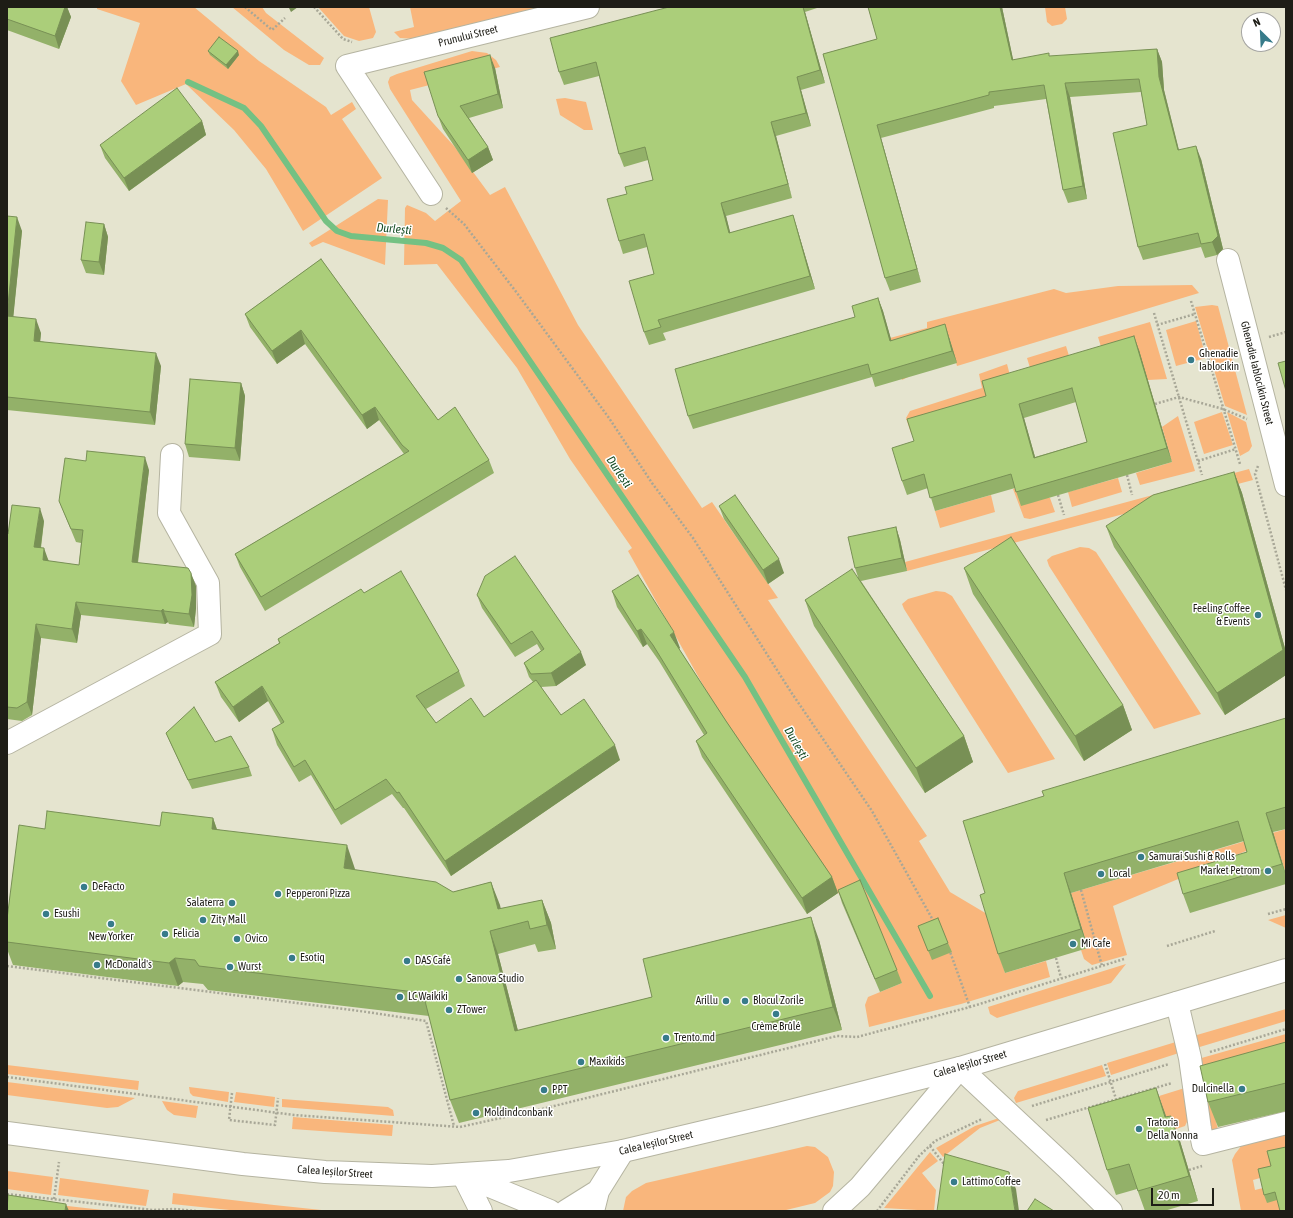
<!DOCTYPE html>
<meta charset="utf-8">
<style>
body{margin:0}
#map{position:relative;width:1293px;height:1218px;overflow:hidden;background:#e5e4cf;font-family:"Asap Condensed",sans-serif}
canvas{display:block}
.frame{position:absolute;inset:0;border:8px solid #1e1d16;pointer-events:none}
.north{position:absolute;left:1241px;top:12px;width:40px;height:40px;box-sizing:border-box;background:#fff;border:1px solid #a5a5a2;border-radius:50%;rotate:336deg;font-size:11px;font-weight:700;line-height:16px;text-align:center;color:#1e1d16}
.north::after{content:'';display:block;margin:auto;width:14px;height:18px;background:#377b8a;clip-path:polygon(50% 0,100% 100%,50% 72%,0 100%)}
.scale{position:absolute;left:1151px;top:1188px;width:63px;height:18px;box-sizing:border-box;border:2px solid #1e1d16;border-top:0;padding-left:5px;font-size:12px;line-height:14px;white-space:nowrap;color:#1e1d16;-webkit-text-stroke:3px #fff;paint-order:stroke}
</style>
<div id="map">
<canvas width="1293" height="1218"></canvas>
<div class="frame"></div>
<div class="north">N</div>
<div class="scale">20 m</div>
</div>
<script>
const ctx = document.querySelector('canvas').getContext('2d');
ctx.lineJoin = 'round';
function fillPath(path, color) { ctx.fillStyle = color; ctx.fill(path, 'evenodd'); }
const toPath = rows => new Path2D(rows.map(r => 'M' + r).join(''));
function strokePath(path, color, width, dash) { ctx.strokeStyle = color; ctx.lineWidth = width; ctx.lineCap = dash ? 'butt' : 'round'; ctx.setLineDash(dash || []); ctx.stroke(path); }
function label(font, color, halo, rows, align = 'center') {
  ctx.font = font + ' "Asap Condensed",sans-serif'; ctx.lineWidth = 3; ctx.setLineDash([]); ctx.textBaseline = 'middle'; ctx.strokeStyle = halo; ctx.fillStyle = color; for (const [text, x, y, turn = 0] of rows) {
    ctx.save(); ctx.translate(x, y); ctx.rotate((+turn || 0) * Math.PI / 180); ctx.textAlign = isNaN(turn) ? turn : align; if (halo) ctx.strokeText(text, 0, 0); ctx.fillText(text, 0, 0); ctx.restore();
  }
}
fillPath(toPath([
 [97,7,194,7,259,61,326,107,331,115,352,102,356,109,342,119,382,178,303,231,266,169,234,130,186,84,136,105,121,81,140,23,97,9],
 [232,7,262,7,266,13,324,58,320,65,309,65,284,50],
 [318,7,369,7,376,32,373,38,359,41,344,36],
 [410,7,546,7,416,39,400,38,394,32,414,27],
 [1045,7,1065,7,1067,19,1062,24,1052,26,1047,22],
 [472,51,487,53,496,60,500,67,410,90,412,100,454,146,490,195,505,187,578,325,702,508,712,502,778,598,768,600,927,836,919,841,950,892,987,914,1005,973,1046,961,1050,977,961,1004,869,1027,865,1005,868,997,902,983,848,901,838,893,732,737,628,551,632,548,570,459,517,368,437,264,404,265,405,208,407,205,426,213,435,221,461,201,390,89,388,82,390,77,397,74],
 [565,98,586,102,593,130,584,130,560,115,556,99],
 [378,199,388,200,385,265,323,242,312,247,309,243],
 [1192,285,1199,293,957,366,949,337,908,377,902,380,890,338,927,328,927,322,1054,289,1066,293,1118,286],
 [1212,305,1218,306,1247,415,1225,406,1195,307],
 [1196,321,1206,358,1176,366,1166,330],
 [1150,322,1167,379,1148,380,1105,360,1098,337],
 [1066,346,1073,369,1034,381,1027,358],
 [1007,364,1013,387,991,409,911,433,906,418,910,411,982,388,979,374],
 [1222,412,1233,445,1204,454,1194,422],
 [1227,412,1246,422,1252,446,1249,451,1240,456],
 [1178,416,1195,471,1140,485,1136,473,1172,462,1162,427],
 [1249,469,1253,480,907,571,905,562],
 [1118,478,1122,492,1072,507,1068,492],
 [1016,488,1050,498,1055,512,1030,519,1024,518,1013,489],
 [991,495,995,512,940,528,935,511],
 [1080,547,1089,548,1096,552,1201,714,1154,729,1049,566,1047,560,1052,556],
 [936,591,945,592,952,596,1055,759,1008,773,904,609,902,604,908,599],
 [1286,829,1286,874,1275,839,1113,906,1127,955,1092,965,1084,959,1081,950,1088,948,1071,893],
 [1286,915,1286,928,1268,920],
 [1126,964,1111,983,997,1018,990,1014,988,1007],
 [1286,1009,1286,1021,1193,1049,1190,1037],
 [1286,1034,1286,1045,1201,1070,1198,1059],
 [1179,1041,1182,1052,1111,1075,1107,1063],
 [7,1065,139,1081,138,1090,7,1074],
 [1102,1065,1106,1076,1016,1103,1014,1098,1018,1091],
 [7,1082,135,1098,118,1107,107,1108,7,1095],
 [189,1087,229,1092,228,1102,193,1096,190,1093],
 [1188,1087,1192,1111,1185,1126,1170,1131,1159,1096],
 [1209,1091,1218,1130,1213,1131,1206,1127,1198,1093],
 [236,1092,275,1097,274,1107,234,1102],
 [282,1099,388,1107,393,1110,394,1116,282,1107],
 [162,1101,198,1106,196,1118,174,1115,167,1110],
 [293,1117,393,1125,392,1136,292,1129],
 [999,1118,1000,1120,980,1128,943,1157,936,1148,975,1126],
 [1286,1133,1286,1156,1274,1174,1253,1180,1255,1190,1263,1188,1278,1200,1281,1211,1241,1211,1232,1160,1235,1154,1242,1145],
 [807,1146,815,1147,828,1157,834,1172,833,1186,830,1192,815,1203,782,1211,623,1211,626,1197,632,1191,646,1183],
 [930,1152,938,1161,922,1173,936,1190,934,1211,884,1208],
 [7,1171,53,1177,51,1195,7,1189],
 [60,1178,149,1190,146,1206,58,1195],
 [173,1193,274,1205,331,1211,239,1211,172,1204],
 [14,1200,112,1211,31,1211]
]), '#f9b67c');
strokePath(toPath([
 [188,82,244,108,261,126,326,221,337,231,351,236,426,243,443,248,461,260,745,677,930,996]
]), '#74c183', 6);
const minor = toPath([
 [431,194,347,66,588,7],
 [1228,260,1286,485],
 [7,743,210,634,208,583,169,513,172,455],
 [1177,1003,1190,1058,1200,1129,1203,1144,1286,1123],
 [463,1175,550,1211],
 [463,1175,481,1211],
 [566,1211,598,1191],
 [593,1211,598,1191,623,1151],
 [834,1211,860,1187,960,1068,1066,1167,1111,1211]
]);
const major = toPath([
 [7,1133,243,1164,325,1172,432,1176,509,1171,623,1151,771,1116,960,1068,1286,970]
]);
strokePath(minor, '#b5b4a1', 24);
strokePath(major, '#b5b4a1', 24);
strokePath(toPath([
 [245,7,272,30,285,18],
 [314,7,343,39,352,42],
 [446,208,464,224,517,293,609,418,652,483,693,538,791,692,872,811,934,922],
 [1191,301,1240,464],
 [1154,313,1202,475],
 [1157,325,1195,314],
 [1269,337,1286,332],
 [1155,404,1179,397,1223,409,1247,419],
 [1198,461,1236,449],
 [1258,466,1255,474,1286,590],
 [1127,475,1132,495],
 [1058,495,1064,515],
 [1081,890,1102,966],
 [1268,914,1286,909],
 [1167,946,1215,931],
 [949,949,970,1007],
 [1056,958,1061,978],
 [7,966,367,1012,426,1021,454,1126],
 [1210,1052,1286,1029],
 [1105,1064,1116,1099],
 [7,1077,294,1115,460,1127,546,1108,837,1036,857,1037,970,1007,1124,959],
 [232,1093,229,1120,275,1125,278,1098],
 [1032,1106,1169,1064],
 [1046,1120,1172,1083],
 [930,1146,944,1164,944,1166],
 [1189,1170,1202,1166],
 [7,1194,153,1210,174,1209,197,1211],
 [54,1199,59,1162],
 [877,1211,919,1156,935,1141,982,1119]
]), '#a8a797', 2.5, [2, 2]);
strokePath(minor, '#fff', 22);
strokePath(major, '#fff', 22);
fillPath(toPath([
 [7,7,67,7,71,17,59,49,7,30],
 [669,7,820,7,805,12,825,83,801,90,811,126,776,136,792,198,726,216,730,233,793,215,797,228,815,289,663,333,666,340,649,345,644,332,654,274,647,247,623,254,619,241,627,194,653,180,648,160,624,167,619,154,599,76,564,85,559,72],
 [868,7,1002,7,1013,60,1157,49,1162,62,1164,90,1179,150,1201,159,1223,249,1217,255,1205,258,1201,247,1143,260,1138,247,1147,125,1141,92,1070,97,1087,199,1068,203,1063,190,1046,99,994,106,994,108,881,138,921,282,890,291,885,278,823,54,877,39],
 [208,51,239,55,228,69,210,55],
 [495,68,503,108,469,118,488,147,493,160,472,173,443,129,438,116],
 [202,121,206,135,129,191,105,158,100,145],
 [7,216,22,231,13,317,41,333,40,341,161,366,155,425,7,410],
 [104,224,108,237,104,275,86,273,81,260],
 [321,259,438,420,489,460,494,473,265,611,240,567,235,554,404,454,379,420,367,429,305,344,277,364,250,327,245,314],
 [878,298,883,311,891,340,949,337,957,363,875,387,872,377,693,429,688,416,855,317],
 [1139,350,1172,462,1021,506,1015,488,935,511,928,488,907,495,902,481,914,441,986,396],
 [1076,402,1087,442,1035,457,1024,418],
 [241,383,245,396,240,461,189,457,185,444],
 [149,470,138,563,196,586,196,608,194,627,169,624,168,622,165,624,81,615,77,643,41,638,32,715,22,721,7,719,7,534,44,521,41,548,49,561,79,565,81,543,76,542,59,501],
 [1234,472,1242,493,1286,652,1286,675,1225,715,1114,547,1106,526],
 [719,506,784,573,768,584,724,519],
 [896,527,900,540,907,571,861,581,964,736,973,762,925,793,814,626,805,600,858,577,855,568],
 [964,568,1123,705,1132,730,1084,761,973,594],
 [612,591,680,648,679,649,726,721,832,877,838,893,807,914,702,757,696,741,704,735,659,661,647,644,643,647,617,607],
 [364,593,459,671,465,686,426,709,436,723,484,717,533,682,529,677,524,663,541,651,537,644,515,657,482,608,477,595,586,665,556,686,541,687,561,715,620,760,451,876,404,808,403,808,392,794,341,825,311,775,299,782,277,745,272,729,281,724,268,701,239,722,221,697,215,682,279,643,278,639],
 [1286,718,1286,829,1273,832,1286,874,1286,884,1190,913,1183,894,1247,852,1244,841,1071,893,1088,948,1005,973,998,954,985,893,1044,796],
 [166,733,215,742,249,767,252,776,192,789,170,742],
 [213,818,217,829,355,869,355,870,453,892,491,882,500,909,542,900,551,923,556,949,538,952,535,944,498,954,518,1031,652,997,819,940,842,1030,459,1123,450,1100,429,1016,208,990,203,984,183,982,178,986,13,965,7,949,7,919,45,829,160,826],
 [838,890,897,970,902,983,880,992,842,903],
 [918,926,948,943,952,952,932,960],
 [1286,1042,1286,1111,1218,1127,1208,1102],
 [1156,1088,1166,1117,1180,1141,1198,1201,1164,1211,1145,1211,1137,1189,1116,1195,1107,1170],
 [1286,1147,1277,1200,1267,1203,1264,1195,1271,1166]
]), '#93b169');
fillPath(toPath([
 [65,7,67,7,71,17,59,49,55,36],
 [290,7,298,7,291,12,289,8],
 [803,7,805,12,825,83,820,70],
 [1000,7,1002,7,1016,73,1012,60],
 [1157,49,1162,62,1164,90,1182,163,1178,150,1159,77],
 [238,51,239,55,228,69,226,65],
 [490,55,495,68,503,108,498,94],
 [797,77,801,90,811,126,806,113],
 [1065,83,1070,97,1087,199,1083,186],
 [202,121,206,135,129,191,124,178],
 [771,122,776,136,792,198,788,184],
 [877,125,881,138,921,282,917,269],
 [1196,146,1201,159,1223,249,1217,255,1212,242],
 [488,147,493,160,472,173,468,160],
 [721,203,726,216,734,247,729,233],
 [793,215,797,228,815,289,810,276],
 [17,217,22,231,12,330,7,317,7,314],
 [104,224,108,237,104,275,99,262],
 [878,298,883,311,895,353,890,341],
 [36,319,41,333,39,354,34,341],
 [945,324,957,363,952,351],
 [301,330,305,344,277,364,272,351],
 [1134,336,1139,350,1172,462,1167,448],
 [156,353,161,366,155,425,150,412],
 [241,383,245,396,240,461,235,448],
 [1019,404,1024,418,1039,471,1034,458],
 [375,407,379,420,367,429,362,415],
 [145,457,149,470,136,575,132,562],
 [1234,472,1242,493,1286,652,1286,675,1225,715,1217,693],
 [40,508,44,521,39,560,34,547],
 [896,527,900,540,907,571,902,558],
 [44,548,49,562,43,560],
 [779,559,784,573,768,584,763,570],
 [191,573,196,586,196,608,194,627,189,614],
 [76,602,81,615,77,643,72,629],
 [163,609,168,622,165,624,161,611],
 [36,624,41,638,32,715,27,702],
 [641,629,647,644,643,647,637,631],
 [674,632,680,648,676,650,670,635],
 [581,652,586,665,556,686,551,673],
 [262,686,268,701,239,722,233,707],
 [1123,705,1132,730,1084,761,1075,736],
 [964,736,973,762,925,793,916,768],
 [615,745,620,760,451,876,445,861],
 [1266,813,1273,832,1286,876,1282,864],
 [213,818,221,842,212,829],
 [347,845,355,869,352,892,344,868],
 [1064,873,1071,893,1088,948,1081,929],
 [832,877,838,893,807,914,802,898],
 [491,882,500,905,505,927,498,909],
 [542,900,551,923,556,949,547,925],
 [811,917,819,940,842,1030,833,1007],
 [490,931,498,954,524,1054,515,1031],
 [175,958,183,982,178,986,169,963],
 [1156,1088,1165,1113,1174,1142,1165,1117],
 [1171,1116,1180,1141,1198,1201,1189,1176],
 [1009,1172,1016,1189,1019,1211,1015,1211],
 [66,1204,69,1211,65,1211]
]), '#789055');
const building = toPath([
 [7,7,65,7,55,36,7,19,7,7],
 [669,7,803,7,820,70,797,77,806,113,771,122,788,184,721,203,729,233,793,215,810,276,658,320,661,327,644,332,629,281,654,274,644,234,619,241,607,199,627,194,625,187,653,180,645,147,619,154,596,62,559,72,550,38,669,7],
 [868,7,1000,7,1012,60,1049,53,1049,56,1157,49,1159,77,1178,150,1196,146,1218,236,1212,242,1201,244,1198,233,1138,247,1113,133,1147,125,1139,79,1065,83,1083,186,1063,190,1044,85,989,92,989,95,877,125,917,269,885,278,823,54,877,39,868,7],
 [219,37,238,51,226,65,208,51,219,37],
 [490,55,498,94,460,106,488,147,468,160,438,116,424,72,490,55],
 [177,88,202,121,124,178,100,145,177,88],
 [7,216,17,217,7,314,7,216],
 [86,222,104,224,99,262,81,260,86,222],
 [321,259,438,420,455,407,489,460,261,597,235,554,409,451,402,445,375,407,362,415,301,330,272,351,245,314,321,259],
 [878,298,890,341,945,324,952,351,871,375,868,364,688,416,675,369,855,317,852,306,878,298],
 [7,316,36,319,34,341,156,353,150,412,7,397,7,316],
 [1134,336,1167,448,1016,492,1011,474,930,498,924,474,902,481,892,448,914,441,907,419,986,396,982,381,1134,336],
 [1072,388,1087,442,1034,458,1019,404,1072,388],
 [1286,361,1286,391,1278,363,1286,361],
 [190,379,241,383,235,448,185,444,190,379],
 [87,451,145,457,132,562,188,568,191,573,192,595,189,614,164,611,163,609,161,611,76,602,72,629,36,624,27,702,17,708,7,707,7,534,8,534,12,505,40,508,34,547,44,548,43,560,79,565,83,530,71,529,59,501,65,458,86,461,87,451],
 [1234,472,1283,650,1217,693,1106,526,1153,495,1234,472],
 [735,495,779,559,763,570,719,506,735,495],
 [896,527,902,558,855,568,848,537,896,527],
 [1011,537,1123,705,1075,736,964,568,1011,537],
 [515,556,581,652,551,673,531,674,524,663,544,649,532,631,511,644,477,595,485,576,515,556],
 [852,569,964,736,916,768,805,600,852,569],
 [401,571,459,671,416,696,436,723,471,698,484,717,536,680,561,715,584,699,615,745,445,861,399,792,397,793,386,779,335,810,305,760,294,767,272,729,284,722,262,686,233,707,215,682,280,643,278,639,361,589,364,593,401,571],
 [638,575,674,632,670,635,726,721,832,877,802,898,696,741,707,733,653,645,641,629,637,631,612,591,638,575],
 [194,707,215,742,231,736,249,767,188,780,166,733,194,707],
 [1286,718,1286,807,1266,813,1282,864,1183,894,1177,873,1247,852,1238,821,1064,873,1081,929,998,954,980,895,985,893,963,821,1044,796,1042,791,1286,718],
 [47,811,160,826,162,812,213,818,212,829,347,845,344,868,436,882,453,892,491,882,498,909,542,900,547,925,530,929,528,921,490,931,515,1031,652,997,643,959,811,917,833,1007,450,1100,423,993,199,966,195,960,175,958,169,963,7,942,7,919,19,825,45,829,47,811],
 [860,880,897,970,875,979,838,890,860,880],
 [938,918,948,943,928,951,918,926,938,918],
 [1286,1042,1286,1083,1208,1102,1200,1066,1286,1042],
 [1156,1088,1165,1117,1171,1116,1189,1176,1138,1191,1129,1164,1107,1170,1088,1108,1156,1088],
 [1286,1147,1286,1211,1280,1211,1275,1192,1264,1195,1258,1169,1271,1166,1267,1151,1286,1147],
 [945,1154,1009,1172,1015,1211,937,1211,945,1154],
 [8,1195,66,1204,65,1211,7,1211,8,1195],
 [1035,1199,1054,1211,1027,1211,1035,1199]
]);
fillPath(building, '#abce7a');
strokePath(building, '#789055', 1);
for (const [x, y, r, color] of [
 [1191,360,4,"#377b8a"],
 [1258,615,4,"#377b8a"],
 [1141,857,4,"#377b8a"],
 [1268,871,4,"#377b8a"],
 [1101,874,4,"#377b8a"],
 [84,887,4,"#377b8a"],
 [278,894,4,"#377b8a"],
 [232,903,4,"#377b8a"],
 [46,914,4,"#377b8a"],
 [203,920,4,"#377b8a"],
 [111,924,4,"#377b8a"],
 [165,934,4,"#377b8a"],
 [237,939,4,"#377b8a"],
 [1073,944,4,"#377b8a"],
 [292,958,4,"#377b8a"],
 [407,961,4,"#377b8a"],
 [97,965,4,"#377b8a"],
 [230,967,4,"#377b8a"],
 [459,979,4,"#377b8a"],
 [400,997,4,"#377b8a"],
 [726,1001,4,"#377b8a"],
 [745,1001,4,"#377b8a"],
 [449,1010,4,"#377b8a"],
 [776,1014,4,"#377b8a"],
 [666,1038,4,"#377b8a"],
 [581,1062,4,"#377b8a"],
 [1242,1089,4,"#377b8a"],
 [544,1090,4,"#377b8a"],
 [476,1113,4,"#377b8a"],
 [1139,1129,4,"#377b8a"],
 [954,1182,4,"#377b8a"]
]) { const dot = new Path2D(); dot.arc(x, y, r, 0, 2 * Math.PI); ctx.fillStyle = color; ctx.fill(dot); strokePath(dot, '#fff', 1.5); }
label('11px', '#1e1d16', '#fff', [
 ["Prunului Street",468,36,-14],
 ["Ghenadie Iablocikin Street",1257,373,76],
 ["Calea Ieșilor Street",970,1064,-16],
 ["Calea Ieșilor Street",656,1143,-13],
 ["Calea Ieșilor Street",335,1172,4]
]);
label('11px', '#1e1d16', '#fff', [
 ["Ghenadie",1199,354],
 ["Iablocikin",1199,367],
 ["Feeling Coffee",1250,609,"right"],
 ["& Events",1250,622,"right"],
 ["Samurai Sushi & Rolls",1149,857],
 ["Market Petrom",1260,871,"right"],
 ["Local",1109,874],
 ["DeFacto",92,887],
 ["Pepperoni Pizza",286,894],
 ["Salaterra",224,903,"right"],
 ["Esushi",54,914],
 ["Zity Mall",211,920],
 ["Felicia",173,934],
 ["New Yorker",111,937,"center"],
 ["Ovico",245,939],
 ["Mi Cafe",1081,944],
 ["Esotiq",300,958],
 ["DAS Café",415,961],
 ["McDonald's",105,965],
 ["Wurst",238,967],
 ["Sanova Studio",467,979],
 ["LC Waikiki",408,997],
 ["Arillu",718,1001,"right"],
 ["Blocul Zorile",753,1001],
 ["ZTower",457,1010],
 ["Crème Brûlé",776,1027,"center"],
 ["Trento.md",674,1038],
 ["Maxikids",589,1062],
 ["Dulcinella",1234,1089,"right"],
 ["PPT",552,1090],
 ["Moldindconbank",484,1113],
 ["Tratoria",1147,1123],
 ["Della Nonna",1147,1136],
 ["Lattimo Coffee",962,1182]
], 'left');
label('italic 12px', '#164d25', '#fff', [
 ["Durlești",394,229,5],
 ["Durlești",619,472,56],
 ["Durlești",796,743,60]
]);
</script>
